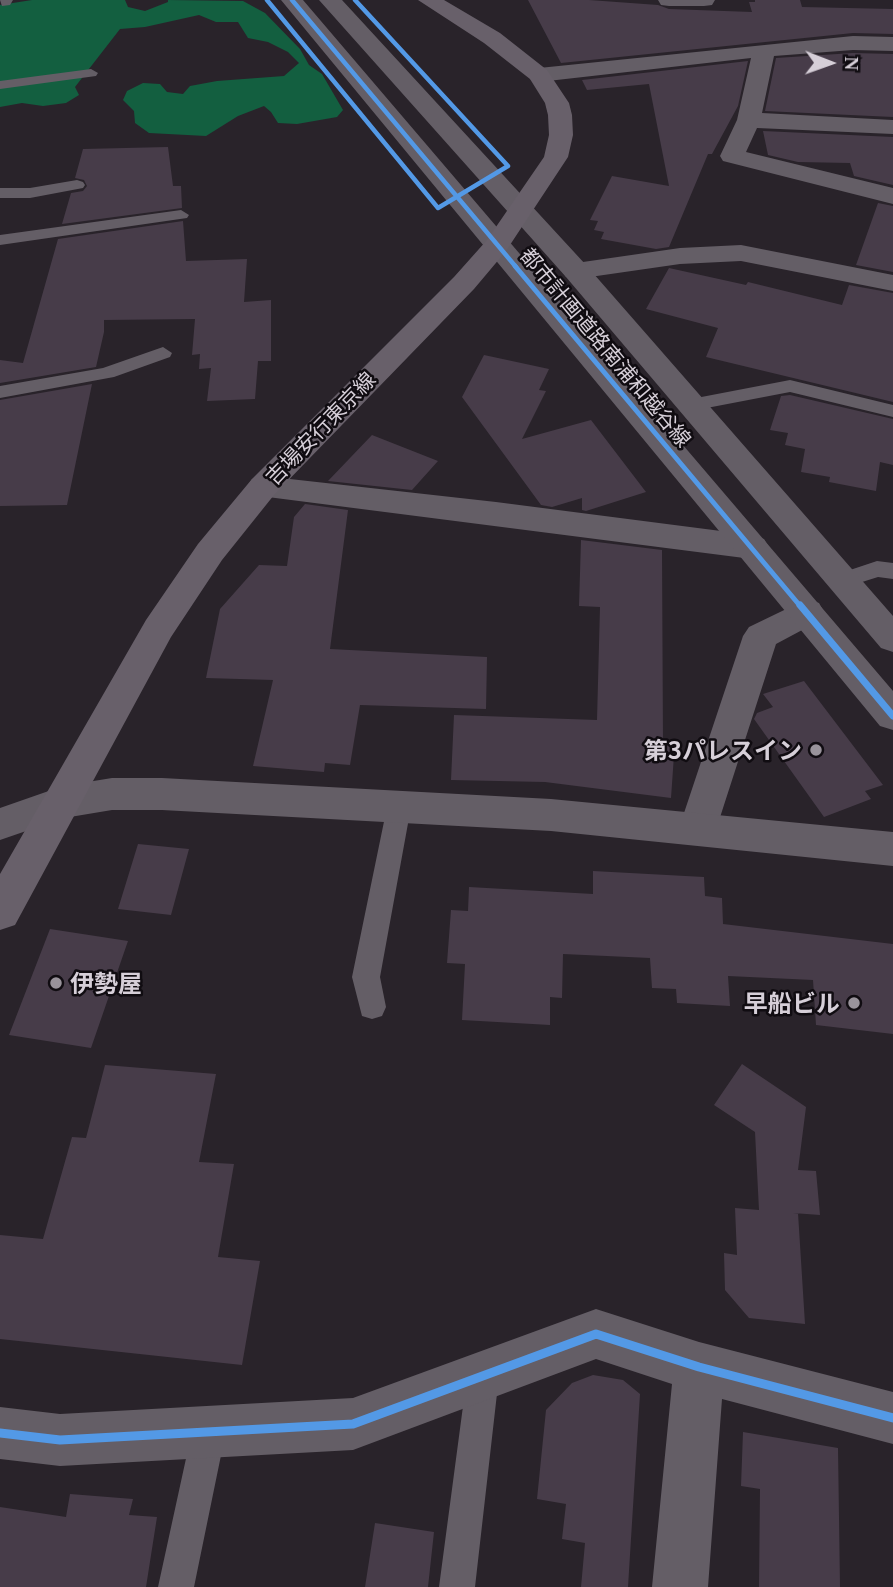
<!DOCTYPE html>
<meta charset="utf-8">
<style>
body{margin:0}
#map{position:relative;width:893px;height:1587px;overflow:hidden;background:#29232a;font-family:Georgia,serif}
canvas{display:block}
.north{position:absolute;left:795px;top:28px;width:70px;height:70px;-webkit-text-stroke:5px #100c11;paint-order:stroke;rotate:91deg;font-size:19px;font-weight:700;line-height:28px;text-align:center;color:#d6cfd8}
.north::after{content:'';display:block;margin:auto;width:24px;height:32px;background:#d6cfd8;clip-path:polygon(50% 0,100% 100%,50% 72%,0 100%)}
</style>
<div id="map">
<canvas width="893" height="1587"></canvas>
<div class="north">N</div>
</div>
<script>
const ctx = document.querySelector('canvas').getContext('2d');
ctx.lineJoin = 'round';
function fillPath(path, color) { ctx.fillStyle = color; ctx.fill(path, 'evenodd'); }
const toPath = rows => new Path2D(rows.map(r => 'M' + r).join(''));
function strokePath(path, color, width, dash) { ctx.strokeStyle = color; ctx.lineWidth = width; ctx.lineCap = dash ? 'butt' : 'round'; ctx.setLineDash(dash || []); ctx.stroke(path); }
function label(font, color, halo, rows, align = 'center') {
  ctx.font = font + ' Georgia,"Noto Sans JP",serif'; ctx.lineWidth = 5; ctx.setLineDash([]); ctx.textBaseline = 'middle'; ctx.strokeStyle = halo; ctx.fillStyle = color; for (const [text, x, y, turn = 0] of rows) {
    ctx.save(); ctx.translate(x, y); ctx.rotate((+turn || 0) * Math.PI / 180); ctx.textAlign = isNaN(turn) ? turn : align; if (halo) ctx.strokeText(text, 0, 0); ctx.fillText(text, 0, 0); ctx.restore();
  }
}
fillPath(toPath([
 [32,0,125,0,128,7,145,11,168,2,168,0,243,1,265,13,300,49,309,65,322,74,343,110,337,117,297,124,278,123,271,112,264,106,238,116,206,136,149,133,135,123,134,111,123,100,127,91,143,83,160,84,167,92,183,94,190,86,217,81,284,76,299,63,288,52,268,42,248,38,238,22,216,22,199,15,145,27,120,29,75,87,79,95,66,103,43,106,22,103,0,107,0,5]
]), '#135f40');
fillPath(toPath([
 [528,0,589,0,658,5,669,9,752,12,749,2,755,2,755,0,800,0,802,7,893,9,893,34,853,33,561,63],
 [853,53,893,54,893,117,765,111,776,58],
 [748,61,738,106,712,154,708,154,669,247,656,249,601,239,604,232,594,230,598,221,590,220,612,176,669,186,649,84,587,90,582,80],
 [763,131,893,137,893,185,854,176,850,163,798,162,768,155],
 [168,147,173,186,181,186,182,208,62,224,71,193,83,191,87,186,84,180,75,178,83,149],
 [878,203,893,206,893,272,856,265],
 [183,221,186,261,247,259,244,302,271,300,271,361,258,361,255,399,207,401,211,368,199,369,200,354,192,355,195,319,104,320,104,332,96,367,0,383,0,360,23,363,58,239],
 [669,268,746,285,748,282,842,305,849,285,893,293,893,402,706,357,718,328,646,309],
 [484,355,549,369,539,390,546,391,522,439,591,420,646,492,586,511,582,510,582,498,552,507,541,505,462,397],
 [92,384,67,505,0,506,0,400],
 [790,395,893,419,893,465,880,462,876,491,829,482,830,477,801,472,805,449,785,445,788,433,770,430,781,396],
 [372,435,438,461,412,490,328,481],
 [305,504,348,510,330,649,487,657,486,709,360,705,350,765,325,763,324,772,253,766,273,680,206,678,220,609,259,565,287,566,294,517],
 [581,540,662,550,663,745,675,741,671,798,545,782,451,780,454,715,597,720,600,607,579,606],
 [804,681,883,785,865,791,871,799,824,817,754,719,757,713,773,707,763,694],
 [138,844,189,849,171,915,118,909],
 [593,871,704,877,705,896,722,898,723,924,893,944,893,1034,816,1025,813,980,728,976,730,1006,677,1003,676,989,652,988,650,958,563,954,562,998,550,997,550,1025,462,1020,465,964,447,963,451,910,468,911,469,887,593,894],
 [50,929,128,941,91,1048,9,1035],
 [742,1064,806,1107,798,1170,816,1171,820,1215,793,1213,798,1213,805,1324,749,1318,725,1290,724,1253,737,1255,735,1208,759,1210,755,1132,714,1105],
 [105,1065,216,1074,199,1162,234,1164,218,1257,260,1261,242,1365,0,1339,0,1235,43,1239,72,1137,86,1138],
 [593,1375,623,1380,640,1394,628,1587,581,1587,585,1543,562,1539,566,1504,537,1499,546,1410,572,1383],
 [743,1432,838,1448,840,1587,759,1587,760,1489,741,1486],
 [70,1494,133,1499,129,1515,157,1517,146,1587,0,1587,0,1507,66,1517],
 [375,1523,434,1532,428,1587,365,1587]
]), '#473c49');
fillPath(toPath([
 [91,69,98,73,96,76,0,89,0,81,91,69],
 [77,180,83,182,85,185,83,188,30,198,0,198,0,188,30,188,77,180],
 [181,210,189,215,187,218,0,245,0,235,181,210],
 [163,347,172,353,170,357,114,377,0,398,0,386,103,368,163,347],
 [790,380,893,405,893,417,790,392,691,411,684,409,681,405,684,401,691,399,790,380],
 [877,561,893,563,893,579,878,577,843,588,835,585,832,580,835,575,877,561],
 [399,797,408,800,411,807,380,977,386,1007,382,1016,372,1019,362,1016,352,977,387,807,390,800,399,797],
 [483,1360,495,1364,499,1376,475,1587,439,1587,467,1376,471,1364,483,1360],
 [209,1414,221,1419,226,1431,194,1587,158,1587,192,1431,197,1419,209,1414]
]), '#645e66');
fillPath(toPath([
 [0,0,13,0,10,5,2,6,0,0],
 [658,0,715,0,712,5,704,6,669,6,661,5,658,0],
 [853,36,893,37,893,51,853,50,774,56,762,113,893,120,893,134,757,128,746,152,893,188,893,204,723,161,720,156,737,120,751,58,539,82,531,80,528,75,531,70,539,68,853,36],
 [741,245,893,275,893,291,741,261,680,264,576,279,566,277,562,271,566,265,576,263,680,248,741,245],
 [263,476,496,502,752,535,764,539,769,547,764,555,752,559,252,495,247,487,252,479,263,476],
 [807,599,819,603,824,612,819,621,776,644,713,839,699,844,685,839,679,828,743,636,749,627,807,599],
 [596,1309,699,1342,893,1392,893,1444,722,1399,708,1587,652,1587,672,1384,596,1359,353,1450,60,1466,0,1459,0,1407,60,1414,353,1398,596,1309]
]), '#645e66');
fillPath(toPath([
 [281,0,303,0,893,691,893,730,880,726,281,0],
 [319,0,342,0,586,265,893,616,893,652,881,648,566,277,319,0],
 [112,778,162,778,551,799,893,832,893,866,551,831,162,810,112,810,64,818,0,840,0,808,63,786,112,778]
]), '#645e66');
fillPath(toPath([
 [418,0,444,0,500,33,547,70,569,103,572,115,573,135,568,157,506,251,474,289,274,495,222,560,171,637,15,925,0,930,0,874,146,620,198,544,252,479,454,277,487,240,544,157,549,135,548,115,545,103,530,79,484,43,418,0]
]), '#68606a');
strokePath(toPath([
 [267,0,438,208,508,166,355,0],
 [292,0,516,267]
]), '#5399e6', 4.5);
strokePath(toPath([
 [515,266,801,607]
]), '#5399e6', 5);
strokePath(toPath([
 [800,605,893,716]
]), '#5399e6', 7);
strokePath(toPath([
 [0,1433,60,1440,353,1424,596,1334,699,1367,893,1418]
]), '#5399e6', 9);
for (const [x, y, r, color] of [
 [816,750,7,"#99939b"],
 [56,983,7,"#99939b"],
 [854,1003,7,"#99939b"]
]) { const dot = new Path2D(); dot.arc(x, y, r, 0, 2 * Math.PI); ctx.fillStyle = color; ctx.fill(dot); strokePath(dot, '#100c11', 2.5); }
label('21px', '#d6cfd8', '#100c11', [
 ["都市計画道路南浦和越谷線",606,347,50],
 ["吉場安行東京線",320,428,-46]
]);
label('bold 24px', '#d6cfd8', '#100c11', [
 ["第3パレスイン",802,750],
 ["伊勢屋",70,983,"left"],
 ["早船ビル",840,1003]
], 'right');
</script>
